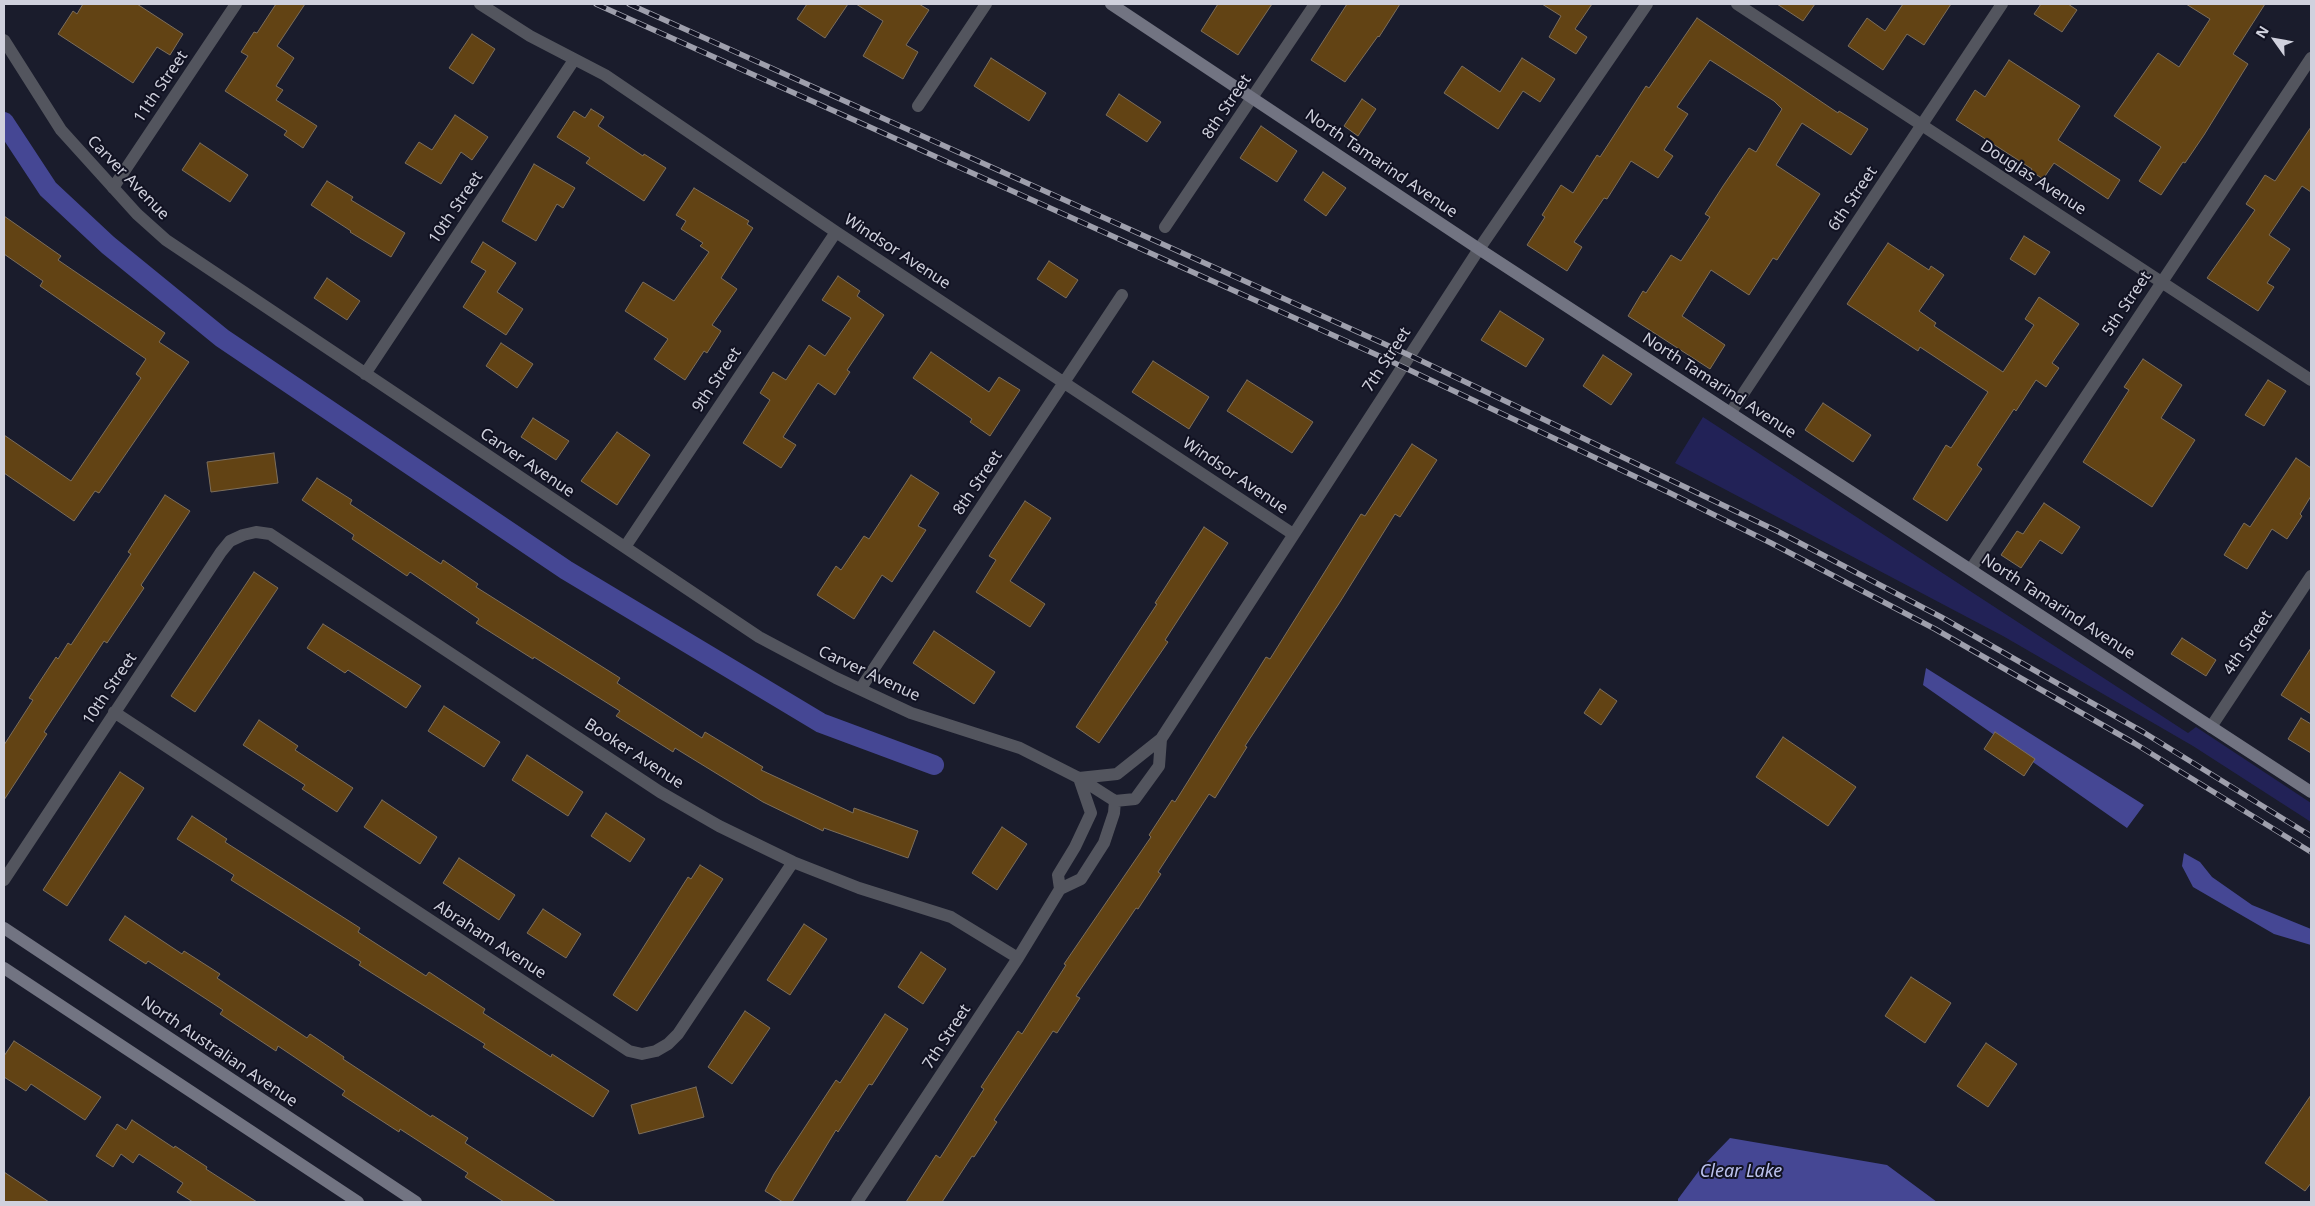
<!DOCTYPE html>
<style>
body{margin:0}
#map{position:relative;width:2315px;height:1206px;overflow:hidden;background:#1a1c2c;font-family:"Noto Sans",sans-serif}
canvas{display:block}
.frame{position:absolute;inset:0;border:5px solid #d0d1dd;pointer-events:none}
.north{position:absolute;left:2250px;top:15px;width:50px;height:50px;-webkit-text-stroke:4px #111222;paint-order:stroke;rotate:302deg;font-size:14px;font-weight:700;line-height:20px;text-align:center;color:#d0d1dd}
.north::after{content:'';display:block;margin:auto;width:18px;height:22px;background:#d0d1dd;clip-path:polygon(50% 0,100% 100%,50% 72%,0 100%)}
</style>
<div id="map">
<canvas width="2315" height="1206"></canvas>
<div class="frame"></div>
<div class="north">N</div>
</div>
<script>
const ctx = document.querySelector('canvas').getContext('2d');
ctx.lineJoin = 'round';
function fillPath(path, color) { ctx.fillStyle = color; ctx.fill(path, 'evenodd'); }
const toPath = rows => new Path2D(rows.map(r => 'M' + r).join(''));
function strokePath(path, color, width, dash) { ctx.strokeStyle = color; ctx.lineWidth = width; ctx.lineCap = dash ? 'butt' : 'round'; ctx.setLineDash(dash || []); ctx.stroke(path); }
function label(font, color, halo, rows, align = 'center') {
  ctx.font = font + ' "Noto Sans",sans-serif'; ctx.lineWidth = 4; ctx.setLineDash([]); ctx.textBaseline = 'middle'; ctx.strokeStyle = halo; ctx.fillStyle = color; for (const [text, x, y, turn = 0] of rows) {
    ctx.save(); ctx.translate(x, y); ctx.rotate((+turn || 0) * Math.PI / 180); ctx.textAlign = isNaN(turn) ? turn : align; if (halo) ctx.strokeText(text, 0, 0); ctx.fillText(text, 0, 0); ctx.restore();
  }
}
fillPath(toPath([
 [1703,417,2188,733,2196,727,2311,803,2311,822,2193,746,2003,636,1675,463]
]), '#222257');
fillPath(toPath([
 [1926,668,2144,805,2127,828,1923,685],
 [2184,853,2200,862,2212,877,2252,905,2311,929,2311,945,2274,934,2193,887,2182,866],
 [1730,1138,1887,1165,1937,1202,1678,1202,1678,1199,1701,1168]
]), '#454794');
strokePath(toPath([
 [4,122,48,189,108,245,222,338,566,570,821,723,934,765]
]), '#454794', 20);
const building = toPath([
 [83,4,137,4,183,34,170,55,157,47,133,83,58,34,73,11,77,14,83,4],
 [276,4,305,4,277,46,294,58,276,86,283,90,276,100,317,126,303,148,284,135,287,131,225,91,248,56,241,52,254,32,257,33,276,4],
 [807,4,848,4,825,38,797,19,807,4],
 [856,4,919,4,929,10,906,45,918,52,903,79,863,56,883,21,856,4],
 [1218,4,1272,4,1238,55,1201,31,1218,4],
 [1347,4,1400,4,1379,37,1378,36,1345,82,1311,60,1347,4],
 [1542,4,1592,4,1575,29,1587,37,1576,54,1549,37,1561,16,1542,4],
 [1777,4,1815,4,1803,21,1777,4],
 [1903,4,1951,4,1924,45,1907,34,1883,70,1848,46,1867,18,1885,31,1903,4],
 [2041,4,2068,4,2077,10,2062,32,2034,14,2041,4],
 [2186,4,2265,4,2233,54,2248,64,2204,135,2185,163,2183,162,2161,195,2139,181,2161,147,2114,116,2158,53,2179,67,2210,19,2186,4],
 [1697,18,1838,113,1839,111,1868,129,1851,155,1802,123,1776,165,1820,194,1777,260,1773,258,1749,295,1711,270,1682,316,1725,345,1710,369,1628,316,1643,291,1646,293,1671,255,1681,261,1710,217,1705,214,1723,186,1749,148,1756,152,1782,109,1774,101,1710,60,1677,107,1688,114,1664,150,1673,156,1658,178,1631,161,1607,199,1604,198,1574,242,1582,247,1567,271,1527,245,1545,217,1542,215,1561,185,1573,193,1597,155,1600,157,1646,86,1649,88,1697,18],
 [472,34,495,49,473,84,449,68,472,34],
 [991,58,1046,93,1029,121,974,86,991,58],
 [1522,58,1555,79,1540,102,1523,91,1498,129,1444,93,1462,66,1500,92,1522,58],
 [2009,60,2080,106,2058,140,2120,180,2108,199,2054,163,2043,179,2031,171,2032,169,1956,120,1975,90,1985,97,2009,60],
 [1119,94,1161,122,1147,142,1106,115,1119,94],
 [1362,99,1376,109,1358,136,1344,126,1362,99],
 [591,109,604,117,598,126,643,156,644,154,666,168,644,201,586,163,590,158,557,137,574,111,585,118,591,109],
 [455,115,488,137,472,160,461,152,441,184,405,163,419,142,432,150,455,115],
 [1261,126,1297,151,1277,182,1240,158,1261,126],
 [2311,127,2311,192,2302,186,2269,235,2290,249,2267,283,2274,287,2258,311,2207,278,2255,210,2246,204,2265,175,2275,181,2311,127],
 [200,143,248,175,230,202,182,170,200,143],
 [534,164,575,188,563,208,557,204,536,241,502,221,534,164],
 [1323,172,1346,188,1326,216,1304,200,1323,172],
 [327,181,353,197,351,200,405,233,391,257,350,232,351,231,311,205,327,181],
 [694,188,749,221,747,224,753,228,721,278,737,289,712,325,721,331,707,353,704,351,685,380,654,359,668,339,625,311,643,282,674,301,709,252,700,246,703,243,681,229,686,221,676,215,694,188],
 [4,216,61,256,58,260,165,333,159,342,189,362,99,493,95,491,74,521,4,473,4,435,71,481,141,378,136,374,146,359,40,286,43,281,4,254,4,216],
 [2024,236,2050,252,2035,275,2010,259,2024,236],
 [483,242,516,263,497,292,523,309,506,335,463,307,486,271,471,262,483,242],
 [1888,243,1929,270,1931,266,1944,275,1919,311,1936,323,1934,326,2003,372,2034,325,2025,319,2039,297,2079,324,2052,363,2059,368,2046,387,2036,380,2016,411,2014,409,1977,465,1982,469,1947,521,1913,499,1946,445,1951,448,1988,392,1920,347,1918,351,1847,304,1888,243],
 [1049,261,1078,280,1066,298,1037,279,1049,261],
 [838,276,860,291,857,296,884,315,847,370,850,372,835,395,818,383,783,437,796,445,781,468,743,443,770,400,760,393,773,372,786,380,809,345,825,356,851,318,822,300,838,276],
 [327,278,360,301,347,320,314,298,327,278],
 [1500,311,1544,339,1526,367,1481,340,1500,311],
 [501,343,533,364,517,388,486,366,501,343],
 [931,352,989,392,999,377,1020,390,990,436,970,422,972,419,913,378,931,352],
 [1603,355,1632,374,1611,405,1583,386,1603,355],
 [2143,359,2182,385,2161,418,2195,440,2152,507,2083,462,2129,390,2124,387,2143,359],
 [1153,361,1209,397,1189,429,1132,392,1153,361],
 [1247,380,1313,422,1292,453,1227,411,1247,380],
 [2268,380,2286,391,2264,426,2245,415,2268,380],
 [1823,403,1871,435,1853,462,1805,430,1823,403],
 [533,418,569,441,556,460,521,437,533,418],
 [617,432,650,455,617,505,581,481,617,432],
 [1412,444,1437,460,1400,517,1395,514,1340,602,1245,746,1247,747,1215,798,1209,794,1158,872,1161,874,1138,909,1136,908,1076,996,1080,998,1057,1033,1053,1031,994,1120,997,1122,974,1157,972,1156,942,1202,906,1202,936,1155,940,1158,984,1089,981,1087,1018,1031,1022,1034,1066,965,1064,964,1151,837,1149,835,1172,800,1175,802,1266,657,1270,659,1361,514,1365,516,1412,444],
 [274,453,278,483,211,492,207,462,274,453],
 [2296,458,2311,468,2311,496,2300,514,2302,516,2287,539,2272,529,2247,569,2224,555,2244,523,2250,527,2296,458],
 [911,475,939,493,918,526,926,530,892,582,882,575,854,619,817,595,836,566,841,570,864,536,869,539,911,475],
 [317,478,352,500,350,504,441,564,443,560,478,584,476,587,620,678,617,683,702,738,705,732,763,767,761,770,853,813,854,808,918,831,908,858,824,828,823,831,763,802,675,748,673,752,616,716,620,711,534,657,533,659,476,623,479,619,410,572,407,576,352,539,354,535,302,500,317,478],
 [165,495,190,511,141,585,144,588,107,643,104,641,44,732,47,734,4,800,4,745,33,700,29,698,56,657,58,659,68,643,71,645,131,554,128,552,165,495],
 [1025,501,1051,518,1010,581,1045,604,1030,627,976,592,996,560,989,556,1025,501],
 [2044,503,2080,527,2062,554,2040,540,2021,568,2001,555,2017,531,2023,534,2044,503],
 [1204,527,1228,543,1165,640,1168,642,1099,743,1076,727,1157,604,1155,603,1204,527],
 [254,572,278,588,195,712,171,696,254,572],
 [323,624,421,686,406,708,348,670,345,673,307,648,323,624],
 [934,631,995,672,974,704,913,663,934,631],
 [2182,638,2216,660,2206,676,2171,654,2182,638],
 [2311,648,2311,714,2281,695,2311,648],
 [1600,689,1617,701,1601,725,1584,713,1600,689],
 [444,706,500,742,484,767,428,731,444,706],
 [2301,718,2311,724,2311,753,2288,739,2301,718],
 [259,720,298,746,295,750,353,788,337,812,302,789,305,785,243,745,259,720],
 [1995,732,2035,759,2024,776,1984,749,1995,732],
 [1783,737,1856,787,1828,826,1756,777,1783,737],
 [527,755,583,792,568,816,512,780,527,755],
 [120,772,144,788,67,906,43,890,120,772],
 [382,800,437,837,420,864,364,827,382,800],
 [606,813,645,839,630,862,591,836,606,813],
 [192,816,227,839,225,842,360,928,358,932,426,976,429,972,485,1009,483,1013,551,1057,552,1054,609,1091,593,1117,483,1047,485,1044,359,965,361,962,231,880,234,875,177,839,192,816],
 [1002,827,1027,844,997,890,972,873,1002,827],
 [459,858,515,895,499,920,443,883,459,858],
 [700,865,723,879,637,1011,613,995,688,877,691,879,700,865],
 [543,909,581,934,566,958,527,933,543,909],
 [125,916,182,954,184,951,220,974,217,978,307,1038,310,1034,344,1057,343,1059,431,1117,432,1115,468,1138,465,1143,556,1202,504,1202,465,1177,468,1173,400,1129,399,1132,342,1095,345,1091,278,1046,276,1051,220,1014,223,1010,148,961,146,964,109,940,125,916],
 [804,924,827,939,790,995,767,980,804,924],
 [921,952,946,969,923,1004,898,987,921,952],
 [1911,977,1951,1003,1925,1043,1885,1016,1911,977],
 [745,1011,770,1028,732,1084,708,1067,745,1011],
 [885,1014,908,1029,872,1085,869,1084,838,1132,836,1130,792,1202,783,1202,765,1191,774,1174,836,1080,840,1083,885,1014],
 [14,1041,101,1097,85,1120,31,1084,26,1091,4,1077,4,1056,14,1041],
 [1986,1043,2017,1064,1988,1107,1957,1086,1986,1043],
 [696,1087,704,1117,639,1134,631,1105,696,1087],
 [2311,1095,2311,1183,2305,1191,2265,1163,2311,1095],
 [132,1120,174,1148,175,1146,207,1167,206,1169,257,1202,193,1202,177,1192,183,1183,139,1154,133,1163,121,1154,113,1167,96,1156,117,1124,126,1130,132,1120],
 [4,1172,49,1202,4,1202,4,1172]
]);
fillPath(building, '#624314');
strokePath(building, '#7c6e5c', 1);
strokePath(toPath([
 [480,4,530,36,605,75,836,232,1293,534],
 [1737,4,2311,380],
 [4,40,61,130,137,214,166,240,759,637,836,678,911,713,1020,748,1079,778,1115,801],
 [918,106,986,4],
 [113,188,236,4],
 [1165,227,1315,4],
 [365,374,574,60],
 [1731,412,2002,4],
 [625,547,836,232],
 [1971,569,2311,58],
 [861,688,1122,295],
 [114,712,629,1051,642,1054,656,1051,668,1044,678,1034,793,862],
 [2211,727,2311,576],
 [1115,801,1135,799,1159,766,1161,739],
 [4,880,221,552,230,541,243,535,256,532,270,534,660,792,719,826,793,862,859,888,951,917,1018,958],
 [1060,889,1058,875,1075,847,1091,813,1079,778,1117,774,1161,739,1479,249,1647,4],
 [857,1202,1018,958,1060,889,1081,879,1104,843,1114,813,1115,801]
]), '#53555e', 12);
strokePath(toPath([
 [1111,4,1479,249,2311,792],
 [4,928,416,1202],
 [4,968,358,1202]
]), '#727482', 12);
const rail = toPath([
 [596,4,1386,359,1670,493,1771,543,1935,629,2134,743,2311,852],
 [629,4,1409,355,1777,531,1941,617,2069,690,2143,732,2311,836]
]);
strokePath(rail, '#9e9fac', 5.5);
strokePath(rail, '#111222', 4, [11]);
label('16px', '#d0d1dd', '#111222', [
 ["11th Street",161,87,-56],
 ["8th Street",1227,107,-56],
 ["North Tamarind Avenue",1381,164,34],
 ["Carver Avenue",128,178,46],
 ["Douglas Avenue",2033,178,33],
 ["6th Street",1853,199,-56],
 ["10th Street",456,208,-56],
 ["Windsor Avenue",897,252,33],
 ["5th Street",2127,304,-56],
 ["7th Street",1387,360,-57],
 ["9th Street",717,380,-56],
 ["North Tamarind Avenue",1719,386,33],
 ["Carver Avenue",527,463,34],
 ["Windsor Avenue",1235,476,34],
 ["8th Street",978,483,-56],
 ["North Tamarind Avenue",2058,607,33],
 ["4th Street",2248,643,-56],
 ["Carver Avenue",869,674,25],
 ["10th Street",110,689,-56],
 ["Booker Avenue",634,754,33],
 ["Abraham Avenue",490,940,33],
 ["7th Street",947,1037,-57],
 ["North Australian Avenue",219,1052,34]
]);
label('italic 18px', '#bbc1ec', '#111222', [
 ["Clear Lake",1741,1172]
]);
</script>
